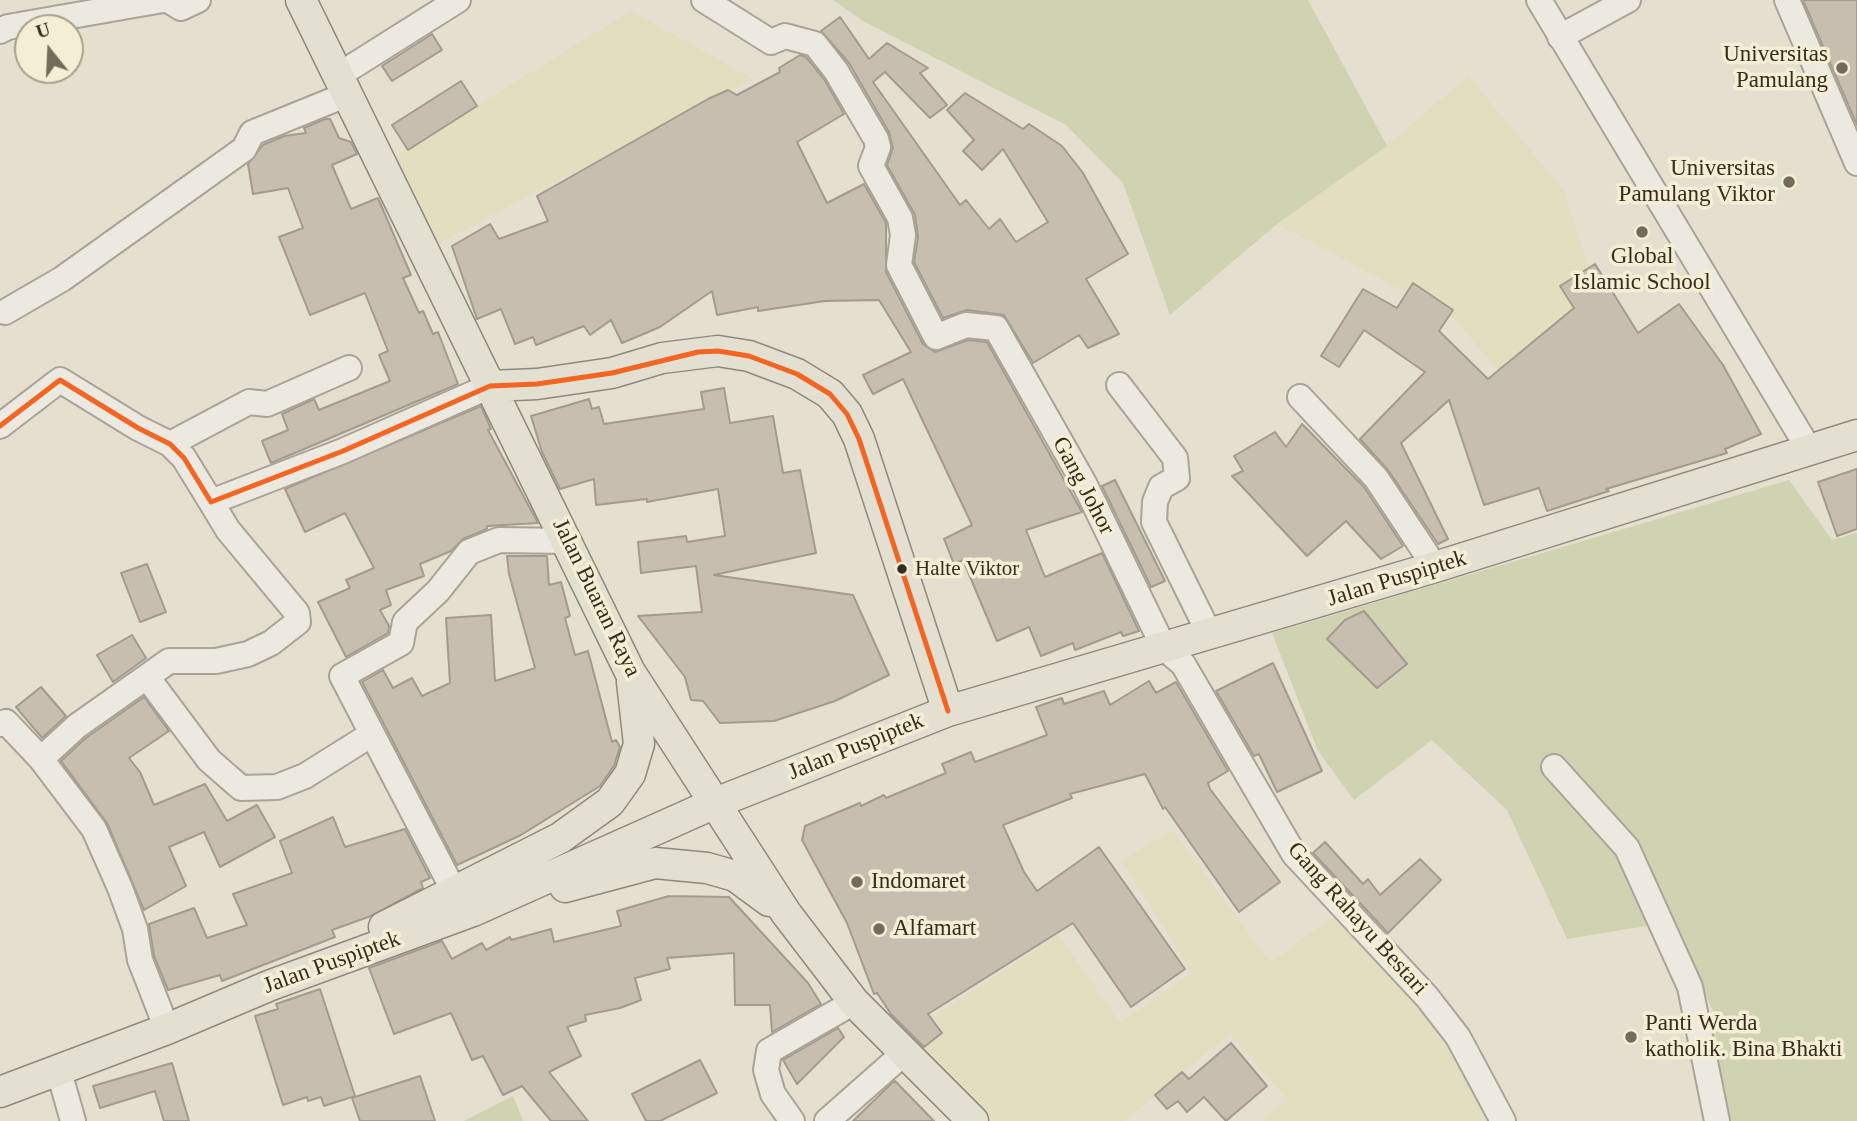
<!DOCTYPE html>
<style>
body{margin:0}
#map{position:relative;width:1857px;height:1121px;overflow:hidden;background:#e4dfce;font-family:"Times New Roman",serif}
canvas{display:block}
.north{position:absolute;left:14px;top:14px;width:70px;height:70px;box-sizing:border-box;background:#f4eed5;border:2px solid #a8a18c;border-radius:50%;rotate:342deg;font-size:19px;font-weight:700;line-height:28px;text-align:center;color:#372d1f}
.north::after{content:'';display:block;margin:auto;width:24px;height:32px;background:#746b5c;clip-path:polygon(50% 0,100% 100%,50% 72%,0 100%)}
</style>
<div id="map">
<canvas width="1857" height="1121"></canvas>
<div class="north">U</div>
</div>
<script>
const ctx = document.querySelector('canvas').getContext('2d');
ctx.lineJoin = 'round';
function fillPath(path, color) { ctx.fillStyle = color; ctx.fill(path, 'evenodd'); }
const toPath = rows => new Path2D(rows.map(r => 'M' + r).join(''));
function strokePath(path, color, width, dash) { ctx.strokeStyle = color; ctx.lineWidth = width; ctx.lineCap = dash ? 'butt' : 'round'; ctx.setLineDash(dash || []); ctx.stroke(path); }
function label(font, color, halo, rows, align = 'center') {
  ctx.font = font + ' "Times New Roman",serif'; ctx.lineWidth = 7; ctx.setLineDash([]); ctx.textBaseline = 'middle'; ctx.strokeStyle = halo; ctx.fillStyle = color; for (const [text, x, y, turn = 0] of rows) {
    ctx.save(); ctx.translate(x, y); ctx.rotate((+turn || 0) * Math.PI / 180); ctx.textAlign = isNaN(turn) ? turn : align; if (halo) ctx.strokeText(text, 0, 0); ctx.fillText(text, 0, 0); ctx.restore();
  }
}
fillPath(toPath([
 [631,11,753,79,417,254,375,169],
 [1468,76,1563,189,1589,269,1564,288,1601,368,1523,400,1453,317,1277,224,1387,146],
 [1173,830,1270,963,1339,912,1449,1045,1488,1121,1264,1121,1287,1099,1230,1034,1124,1121,993,1121,907,1034,1059,935,1120,1023,1192,973,1122,861]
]), '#e2debf');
fillPath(toPath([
 [833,0,1308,0,1387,146,1277,224,1170,315,1123,183,1066,125,863,21],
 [1789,480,1832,540,1857,533,1857,1121,1706,1121,1715,1015,1670,922,1567,939,1507,810,1432,740,1354,800,1318,751,1272,633],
 [513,1096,523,1121,464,1121]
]), '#d0d3b1');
const building = toPath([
 [1803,0,1857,0,1857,125,1803,0],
 [840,17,869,59,887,43,928,68,920,73,947,105,930,118,885,72,873,82,960,205,966,200,989,229,1000,219,1016,242,1048,222,1003,149,982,170,963,151,974,140,947,110,965,93,1023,129,1029,124,1062,146,1083,173,1128,254,1086,279,1119,334,1088,348,1079,335,1033,363,1004,315,967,310,943,318,914,262,918,237,915,215,887,165,893,148,889,132,849,63,821,31,840,17],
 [432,34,442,50,392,81,382,66,432,34],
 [800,55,806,57,824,79,844,114,797,142,827,203,864,184,886,223,886,272,923,344,935,352,968,340,987,342,1082,512,1026,530,1045,577,1102,553,1139,631,1123,636,1121,632,1075,650,1073,643,1041,656,1029,627,997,641,963,560,954,564,944,539,972,525,903,379,873,394,863,375,911,352,879,300,825,301,758,311,758,307,717,315,712,291,660,327,622,343,611,320,590,335,584,326,536,345,533,337,515,344,501,309,477,319,452,246,490,224,499,239,548,221,537,196,708,99,728,90,737,95,780,72,779,68,800,55],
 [461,81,477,106,408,150,392,125,461,81],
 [325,119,330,119,339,138,351,142,357,154,332,165,351,209,378,198,411,275,403,278,419,313,423,311,433,334,438,332,458,384,271,463,262,441,288,430,282,414,314,399,319,410,390,381,379,355,388,351,365,293,310,315,279,237,303,228,288,188,253,194,248,164,263,145,284,136,306,133,304,128,325,119],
 [1595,264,1638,333,1679,304,1723,365,1761,434,1725,449,1727,453,1606,489,1609,491,1547,511,1539,488,1484,505,1449,400,1401,443,1448,539,1438,544,1388,470,1360,439,1425,372,1364,330,1339,367,1321,356,1363,289,1397,308,1413,283,1453,310,1439,331,1488,379,1574,308,1560,286,1595,264],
 [724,388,730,423,773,416,783,473,800,470,816,553,714,575,853,595,889,675,835,701,774,721,720,723,703,701,691,700,685,677,638,616,702,612,696,566,641,573,638,542,686,536,687,542,725,536,718,489,647,502,647,499,596,505,594,479,560,489,542,452,531,416,589,399,592,409,599,407,604,424,704,409,701,392,724,388],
 [481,406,491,429,488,430,538,523,487,526,487,529,463,539,451,551,420,564,424,576,386,590,391,605,380,610,389,626,388,633,346,657,318,602,350,588,346,580,374,568,345,513,305,532,285,489,481,406],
 [1302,424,1364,487,1403,546,1381,559,1346,521,1307,556,1232,476,1243,471,1234,456,1275,432,1286,447,1302,424],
 [1857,469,1857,529,1837,536,1818,482,1857,469],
 [1115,480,1165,581,1151,587,1102,486,1115,480],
 [507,556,547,556,549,585,561,582,570,616,565,618,575,655,588,651,612,742,616,740,620,747,614,766,600,786,521,835,457,865,362,682,383,670,393,688,412,678,422,696,450,683,446,618,491,615,495,681,535,668,509,574,507,556],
 [147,564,166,612,140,622,121,573,147,564],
 [1364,611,1407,664,1377,688,1327,639,1345,620,1364,611],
 [132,635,146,658,113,682,97,655,132,635],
 [1273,663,1322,771,1277,792,1259,754,1254,756,1216,691,1273,663],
 [1149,681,1156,693,1176,682,1228,771,1208,783,1210,789,1280,882,1239,912,1165,807,1163,809,1145,774,1070,794,1072,798,1003,825,1024,872,1037,891,1099,847,1185,969,1131,1007,1073,923,928,1014,942,1033,924,1047,891,1014,877,993,874,994,847,923,802,840,805,826,860,803,861,806,884,795,886,798,946,773,942,764,971,752,975,762,1047,735,1036,707,1062,698,1064,704,1104,691,1110,705,1149,681],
 [41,687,66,716,42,738,16,707,41,687],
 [144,697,169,731,129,758,140,772,154,805,205,784,227,821,257,805,275,837,220,867,204,832,169,847,186,886,144,910,107,823,61,761,86,738,144,697],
 [333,817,345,847,405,829,430,878,421,882,423,888,371,916,332,930,335,937,222,981,220,975,168,990,154,956,149,924,194,908,207,938,247,925,233,894,292,873,280,841,333,817],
 [1325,842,1363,884,1368,879,1380,895,1420,859,1441,880,1388,933,1313,853,1325,842],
 [669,896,729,897,808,983,821,1004,772,1032,770,1005,735,1005,734,953,667,958,670,969,635,978,641,1000,620,1008,585,1015,586,1021,567,1027,581,1056,549,1072,588,1121,551,1121,522,1086,503,1095,483,1056,472,1060,451,1013,394,1034,369,968,442,941,452,959,482,943,486,950,510,937,511,940,551,929,554,942,621,926,617,911,669,896],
 [320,989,355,1096,324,1106,321,1097,308,1101,307,1097,283,1105,255,1016,278,1009,276,1004,320,989],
 [838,1028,844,1037,797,1084,783,1060,838,1028],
 [1231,1043,1267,1086,1226,1121,1204,1097,1187,1112,1178,1101,1167,1109,1155,1095,1182,1072,1189,1079,1231,1043],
 [700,1060,717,1093,660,1121,646,1121,632,1094,700,1060],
 [172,1063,189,1121,164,1121,155,1091,100,1108,93,1086,172,1063],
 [420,1076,435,1121,360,1121,352,1098,420,1076],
 [895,1081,934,1121,853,1121,891,1084,895,1081]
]);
fillPath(building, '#c7beaf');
strokePath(building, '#a49b8e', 2);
const minor = toPath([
 [168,0,181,8,198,0],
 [704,0,771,42,785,36,815,44,836,71,876,139,878,147,871,166,900,218,903,235,899,265,936,337,966,325,996,328,1085,485,1164,648,1183,664,1294,854,1427,997,1458,1037,1503,1121],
 [1539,0,1810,451],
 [1787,0,1857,163],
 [0,31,8,27,163,0],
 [1560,37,1628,0],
 [339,75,458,0],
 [5,312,62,279,244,149,252,133,348,94],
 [1119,385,1175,458,1177,478,1161,487,1155,502,1154,522,1210,635],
 [1300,397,1376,478,1435,567],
 [0,426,60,380,138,428,170,444,184,458,211,502,343,451,490,386],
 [170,444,249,402,267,404,349,368],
 [147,677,209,760,241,788,277,787,305,776,372,734],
 [0,724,6,722,41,759,94,829,120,888,135,929,140,960,167,1029],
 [41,759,77,726,169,661,216,661,248,654,271,643,298,622,297,613,228,530,211,502],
 [1554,767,1627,848,1690,987,1717,1121],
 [454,891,342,676,401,643,405,622,438,591,469,552,499,540,567,541],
 [58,1068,73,1121],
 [792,1121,773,1094,766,1070,769,1051,854,1002],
 [827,1121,903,1054]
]);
const major = toPath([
 [301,0,630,672,786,913,854,1002,973,1121],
 [490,386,537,384,612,373,662,358,718,351,749,356,797,374,830,394,847,414,859,439,948,711],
 [565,887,655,863,707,868,735,876,769,901],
 [384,927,560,838,610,802,630,774,639,744,632,682],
 [0,1092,167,1029,271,985,473,911,713,804,948,711,1435,567,1857,435]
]);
strokePath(minor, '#a9a497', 28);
strokePath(major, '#8e897e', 33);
strokePath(minor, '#ece9e0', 24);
strokePath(major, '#e3e0d1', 30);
strokePath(toPath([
 [0,426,60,380,138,428,170,444,184,458,211,502,343,451,490,386,537,384,612,373,698,352,718,351,749,356,797,374,830,394,847,414,859,439,948,711]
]), '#f26522', 5);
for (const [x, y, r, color] of [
 [1842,68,7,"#746b5c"],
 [1789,182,7,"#746b5c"],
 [1642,232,7,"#746b5c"],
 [902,569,6,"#372d1f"],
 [857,882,7,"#746b5c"],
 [879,929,7,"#746b5c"],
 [1631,1037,7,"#746b5c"]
]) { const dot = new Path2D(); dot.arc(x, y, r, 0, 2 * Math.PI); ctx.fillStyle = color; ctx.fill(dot); strokePath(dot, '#f4eed5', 2.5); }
label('21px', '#372d1f', '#f4eed5', [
 ["Halte Viktor",915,569]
], 'left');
label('23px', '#372d1f', '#f4eed5', [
 ["Universitas",1828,55,"right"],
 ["Pamulang",1828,81,"right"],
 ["Universitas",1775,169,"right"],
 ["Pamulang Viktor",1775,195,"right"],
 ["Global",1642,257,"center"],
 ["Islamic School",1642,283,"center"],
 ["Indomaret",871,882],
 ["Alfamart",893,929],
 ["Panti Werda",1645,1024],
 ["katholik. Bina Bhakti",1645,1050]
], 'left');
label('23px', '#372d1f', '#f4eed5', [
 ["Gang Johor",1083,486,62],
 ["Jalan Puspiptek",1397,579,-17],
 ["Jalan Buaran Raya",596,598,64],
 ["Jalan Puspiptek",856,747,-22],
 ["Gang Rahayu Bestari",1357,919,48],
 ["Jalan Puspiptek",332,963,-20]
]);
</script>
